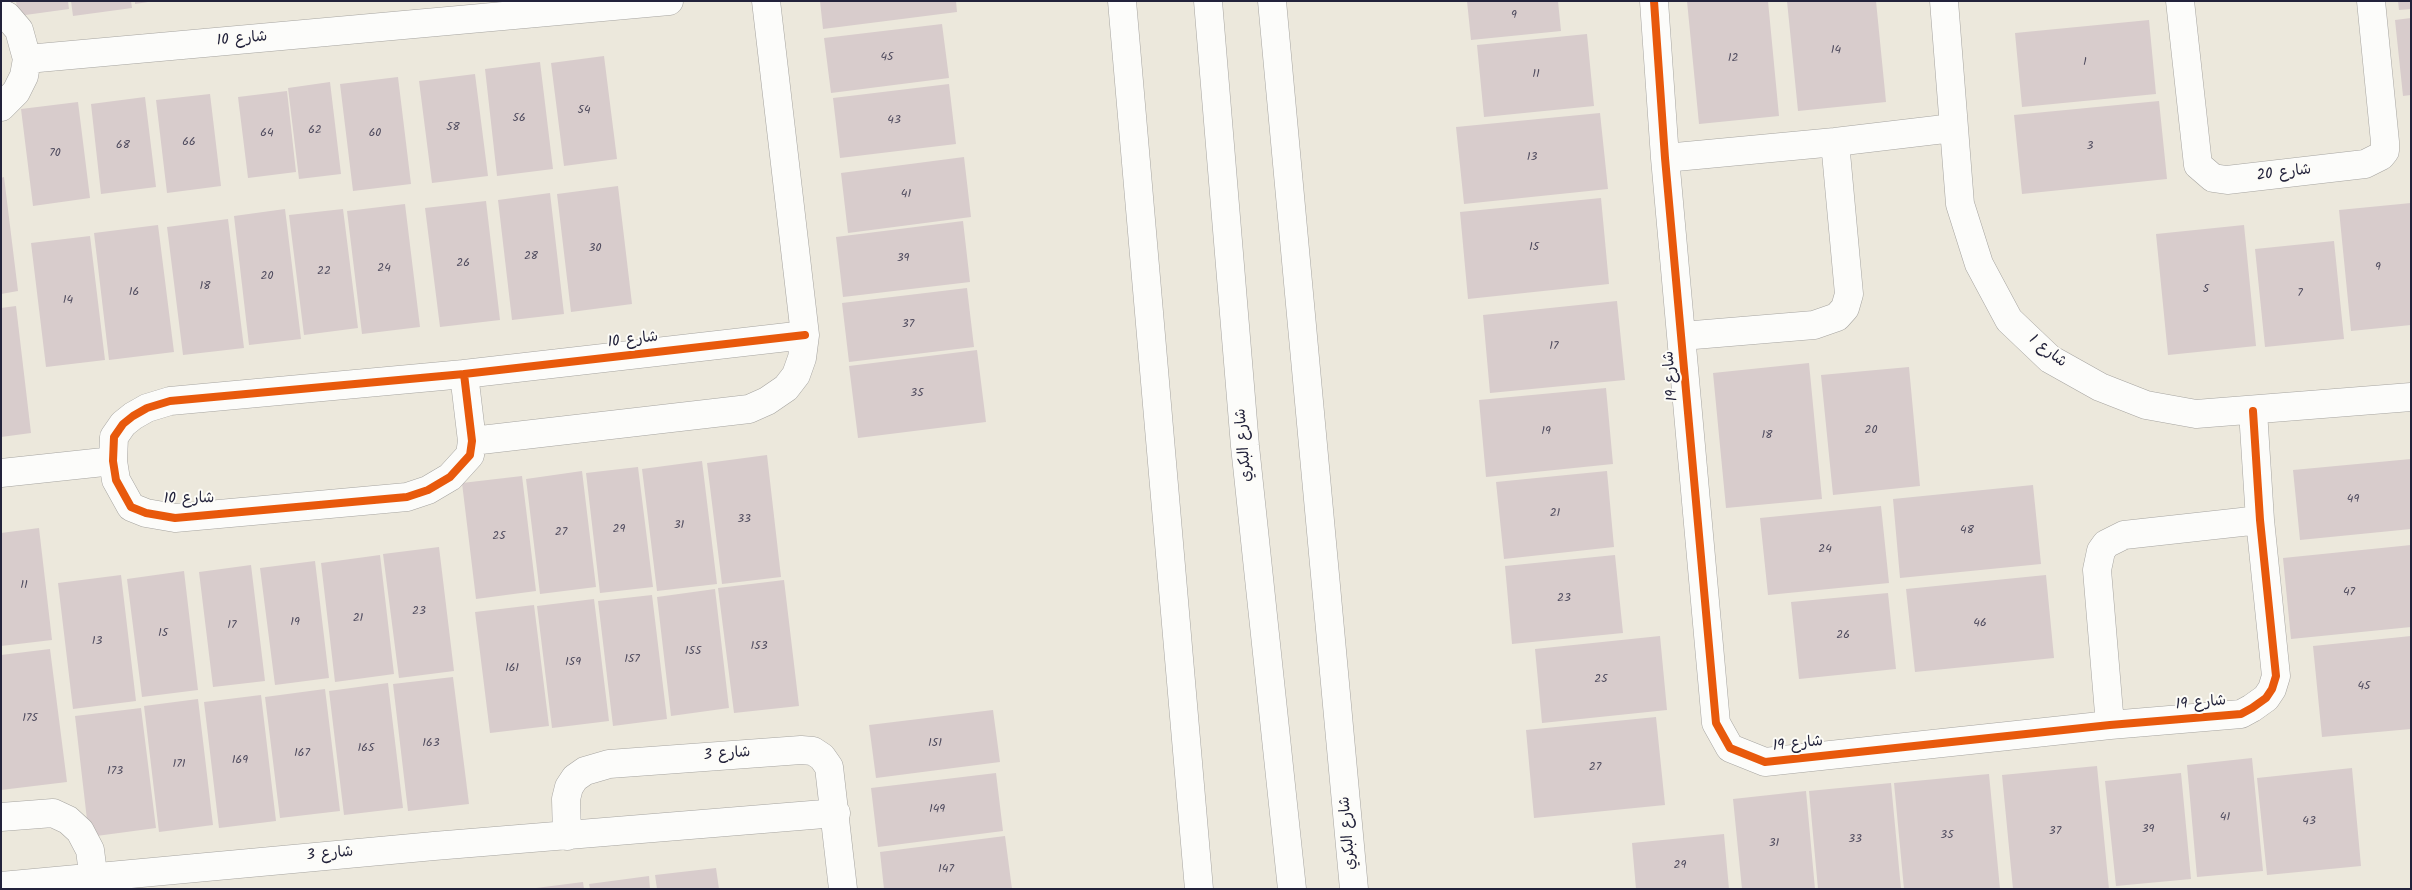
<!DOCTYPE html>
<meta charset="utf-8">
<style>
body{margin:0}
#map{position:relative;width:2412px;height:890px;overflow:hidden;background:#ece8dc;font-family:Kalam,sans-serif}
canvas{display:block}
.frame{position:absolute;inset:0;border:2px solid #22223b;pointer-events:none}
</style>
<div id="map">
<canvas width="2412" height="890"></canvas>
<div class="frame"></div>
</div>
<script>
const ctx = document.querySelector('canvas').getContext('2d');
ctx.lineJoin = 'round';
function fillPath(path, color) { ctx.fillStyle = color; ctx.fill(path, 'evenodd'); }
const toPath = rows => new Path2D(rows.map(r => 'M' + r).join(''));
function strokePath(path, color, width, dash) { ctx.strokeStyle = color; ctx.lineWidth = width; ctx.lineCap = dash ? 'butt' : 'round'; ctx.setLineDash(dash || []); ctx.stroke(path); }
function label(font, color, halo, rows, align = 'center') {
  ctx.font = font + ' Kalam,"Playpen Sans Arabic",sans-serif'; ctx.lineWidth = 4; ctx.setLineDash([]); ctx.textBaseline = 'middle'; ctx.strokeStyle = halo; ctx.fillStyle = color; for (const [text, x, y, turn = 0] of rows) {
    ctx.save(); ctx.translate(x, y); ctx.rotate((+turn || 0) * Math.PI / 180); ctx.textAlign = isNaN(turn) ? turn : align; if (halo) ctx.strokeText(text, 0, 0); ctx.fillText(text, 0, 0); ctx.restore();
  }
}
fillPath(toPath([
 [16,1,68,1,69,9,18,16],
 [71,1,131,1,132,8,73,16],
 [135,1,148,1,148,2,135,4],
 [820,1,956,1,957,12,823,29],
 [1467,1,1558,1,1561,31,1471,40],
 [1687,1,1768,1,1779,116,1699,124],
 [1787,1,1876,1,1886,102,1798,111],
 [2398,1,2411,1,2411,9,2399,10],
 [2411,18,2411,95,2403,96,2395,20],
 [2149,20,2156,94,2022,107,2015,33],
 [942,24,949,78,831,93,824,38],
 [1587,34,1594,106,1484,117,1477,45],
 [604,56,617,159,564,166,551,63],
 [540,62,553,169,497,176,485,69],
 [475,74,488,176,432,183,419,81],
 [398,77,411,184,353,191,340,84],
 [330,82,341,174,299,179,288,88],
 [949,84,956,144,840,158,833,98],
 [287,91,296,172,248,178,238,97],
 [210,94,221,186,167,193,156,100],
 [145,97,156,187,101,194,91,104],
 [2159,101,2167,179,2022,194,2014,115],
 [78,102,90,198,33,206,21,109],
 [1600,113,1608,189,1464,204,1456,127],
 [964,157,971,217,848,233,841,173],
 [4,177,18,291,1,294,1,178],
 [618,186,632,304,571,312,557,194],
 [550,193,564,314,512,320,498,200],
 [1601,198,1609,284,1468,299,1460,212],
 [486,201,500,320,440,327,425,208],
 [2411,203,2411,325,2351,331,2339,210],
 [405,204,420,327,362,334,347,211],
 [285,209,301,339,249,345,234,216],
 [343,209,358,328,304,335,289,215],
 [228,219,244,348,183,355,167,227],
 [963,221,970,282,843,297,836,237],
 [158,225,174,352,109,360,94,233],
 [2244,225,2256,346,2168,355,2156,234],
 [90,236,105,360,46,367,31,243],
 [2334,241,2344,339,2265,347,2255,249],
 [967,288,974,347,849,362,842,303],
 [1617,301,1625,380,1490,393,1483,315],
 [16,306,31,433,1,437,1,308],
 [977,350,986,422,858,438,849,366],
 [1809,363,1822,499,1726,508,1713,373],
 [1909,367,1920,486,1833,495,1821,375],
 [1606,388,1613,464,1486,477,1479,400],
 [767,455,781,577,722,584,707,463],
 [2411,459,2411,529,2300,540,2293,470],
 [702,461,717,584,657,591,642,469],
 [638,467,653,587,600,593,586,473],
 [582,471,596,587,540,594,526,479],
 [1607,471,1614,547,1504,559,1496,482],
 [522,476,536,591,476,599,462,483],
 [2033,485,2041,564,1900,578,1893,499],
 [1881,506,1889,583,1768,595,1760,518],
 [39,528,52,640,1,646,1,533],
 [2411,545,2411,627,2291,639,2283,558],
 [439,547,454,671,399,678,383,554],
 [380,555,394,674,335,682,321,563],
 [1615,555,1623,633,1512,644,1505,566],
 [315,561,329,678,275,685,260,568],
 [251,565,265,681,213,687,199,572],
 [184,571,198,690,142,697,127,579],
 [121,575,136,701,73,709,58,583],
 [2046,575,2054,658,1915,672,1906,589],
 [784,580,799,706,734,713,718,588],
 [715,589,729,708,671,716,657,597],
 [1888,593,1896,669,1799,679,1791,602],
 [652,595,667,719,613,726,598,601],
 [594,599,609,721,552,728,537,606],
 [534,605,549,726,490,733,475,612],
 [1660,636,1667,710,1542,723,1535,649],
 [2411,636,2411,729,2322,737,2313,646],
 [50,649,67,782,1,790,1,655],
 [453,677,469,804,408,811,393,684],
 [388,683,403,808,344,815,329,691],
 [325,689,340,811,280,818,265,697],
 [261,695,276,821,219,828,204,702],
 [198,699,213,825,159,832,144,706],
 [141,708,156,828,89,837,75,716],
 [993,710,1000,762,876,778,869,725],
 [1656,717,1665,805,1534,818,1526,730],
 [2252,758,2263,871,2197,877,2187,765],
 [2097,766,2109,889,2013,889,2002,775],
 [2352,768,2361,866,2267,875,2257,778],
 [996,773,1003,831,878,847,871,788],
 [2181,773,2191,879,2116,886,2105,781],
 [1989,774,2000,889,1904,889,1894,783],
 [1891,783,1901,889,1818,889,1809,791],
 [1806,791,1815,889,1742,889,1733,799],
 [1724,834,1729,889,1636,889,1632,843],
 [1005,836,1012,889,884,889,880,852],
 [716,868,719,889,657,889,655,875],
 [649,876,650,889,590,889,589,884],
 [583,882,584,889,536,889,536,888]
]), '#d8cccc');
const minor = toPath([
 [1122,1,1199,889],
 [1654,1,1665,158,1716,723,1730,748,1765,762,2110,725,2241,714,2252,708,2266,698,2272,689,2276,676,2260,520,2253,411],
 [1944,1,1960,204,1979,264,2009,320,2050,359,2100,387,2146,405,2196,414,2411,397],
 [2180,1,2198,165,2213,178,2227,180,2365,164,2381,156,2385,151,2385,142,2371,1],
 [1,13,7,16,19,30,27,59,24,76,16,92,1,107],
 [27,59,669,1],
 [1665,158,1835,142,1953,128],
 [1682,336,1814,325,1837,317,1845,308,1849,294,1835,142],
 [464,374,472,441,470,455,450,477,428,490,407,497,175,518,146,513,131,507,116,480,113,461,114,437,123,424,133,416,147,408,170,401,464,374,805,335],
 [472,441,749,409,767,401,786,388,796,375,802,358,805,335,766,1],
 [1,473,113,461],
 [2110,725,2097,570,2101,551,2106,544,2124,535,2260,520],
 [1,817,53,813,68,820,80,831,90,850,95,889],
 [567,836,566,799,569,787,575,778,585,771,609,764,801,750,813,751,822,757,829,767,843,889],
 [1,886,434,846,836,813]
]);
const secondary = toPath([
 [1208,1,1245,446,1292,889],
 [1272,1,1354,889]
]);
strokePath(minor, '#a6a4a0', 29);
strokePath(secondary, '#a6a4a0', 29);
strokePath(minor, '#fcfcfa', 28);
strokePath(secondary, '#fcfcfa', 28);
strokePath(toPath([
 [1654,1,1665,158,1716,723,1730,748,1765,762,2110,725,2241,714,2252,708,2266,698,2272,689,2276,676,2260,520,2253,411],
 [464,374,472,441,470,455,450,477,428,490,407,497,175,518,146,513,131,507,116,480,113,461,114,437,123,424,133,416,147,408,170,401,464,374,805,335]
]), '#e8590c', 8);
label('12px', '#504c5f', null, [
 ["9",1514,16],
 ["14",1836,51],
 ["45",887,58],
 ["12",1733,59],
 ["1",2085,63],
 ["11",1536,75],
 ["54",584,111],
 ["56",519,119],
 ["43",894,121],
 ["58",453,128],
 ["62",315,131],
 ["64",267,134],
 ["60",375,134],
 ["66",189,143],
 ["68",123,146],
 ["3",2090,147],
 ["70",55,154],
 ["13",1532,158],
 ["41",906,195],
 ["15",1534,248],
 ["30",595,249],
 ["28",531,257],
 ["39",903,259],
 ["26",463,264],
 ["9",2378,268],
 ["24",384,269],
 ["22",324,272],
 ["20",267,277],
 ["18",205,287],
 ["5",2206,290],
 ["16",134,293],
 ["7",2300,294],
 ["14",68,301],
 ["37",908,325],
 ["17",1554,347],
 ["35",917,394],
 ["20",1871,431],
 ["19",1546,432],
 ["18",1767,436],
 ["49",2353,500],
 ["21",1555,514],
 ["33",744,520],
 ["31",679,526],
 ["29",619,530],
 ["48",1967,531],
 ["27",561,533],
 ["25",499,537],
 ["24",1825,550],
 ["11",24,586],
 ["47",2349,593],
 ["23",1564,599],
 ["23",419,612],
 ["21",358,619],
 ["19",295,623],
 ["46",1980,624],
 ["17",232,626],
 ["15",163,634],
 ["26",1843,636],
 ["13",97,642],
 ["153",759,647],
 ["155",693,652],
 ["157",632,660],
 ["159",573,663],
 ["161",512,669],
 ["25",1601,680],
 ["45",2364,687],
 ["175",30,719],
 ["163",431,744],
 ["151",935,744],
 ["165",366,749],
 ["167",302,754],
 ["169",240,761],
 ["171",179,765],
 ["27",1595,768],
 ["173",115,772],
 ["149",937,810],
 ["41",2225,818],
 ["43",2309,822],
 ["39",2148,830],
 ["37",2055,832],
 ["35",1947,836],
 ["33",1855,840],
 ["31",1774,844],
 ["29",1680,866],
 ["147",946,870]
]);
label('15px', '#22223b', '#fdfcf7', [
 ["شارع 10",242,40,-5],
 ["شارع 20",2284,174,-7],
 ["شارع 10",633,341,-7],
 ["شارع 1",2047,352,38],
 ["شارع 19",1672,376,-95],
 ["شارع البكري",1245,445,-95],
 ["شارع 10",189,500,-1],
 ["شارع 19",2201,704,-5],
 ["شارع 19",1798,745,-6],
 ["شارع 3",727,755,-4],
 ["شارع البكري",1349,833,-95],
 ["شارع 3",330,855,-5]
]);
</script>
